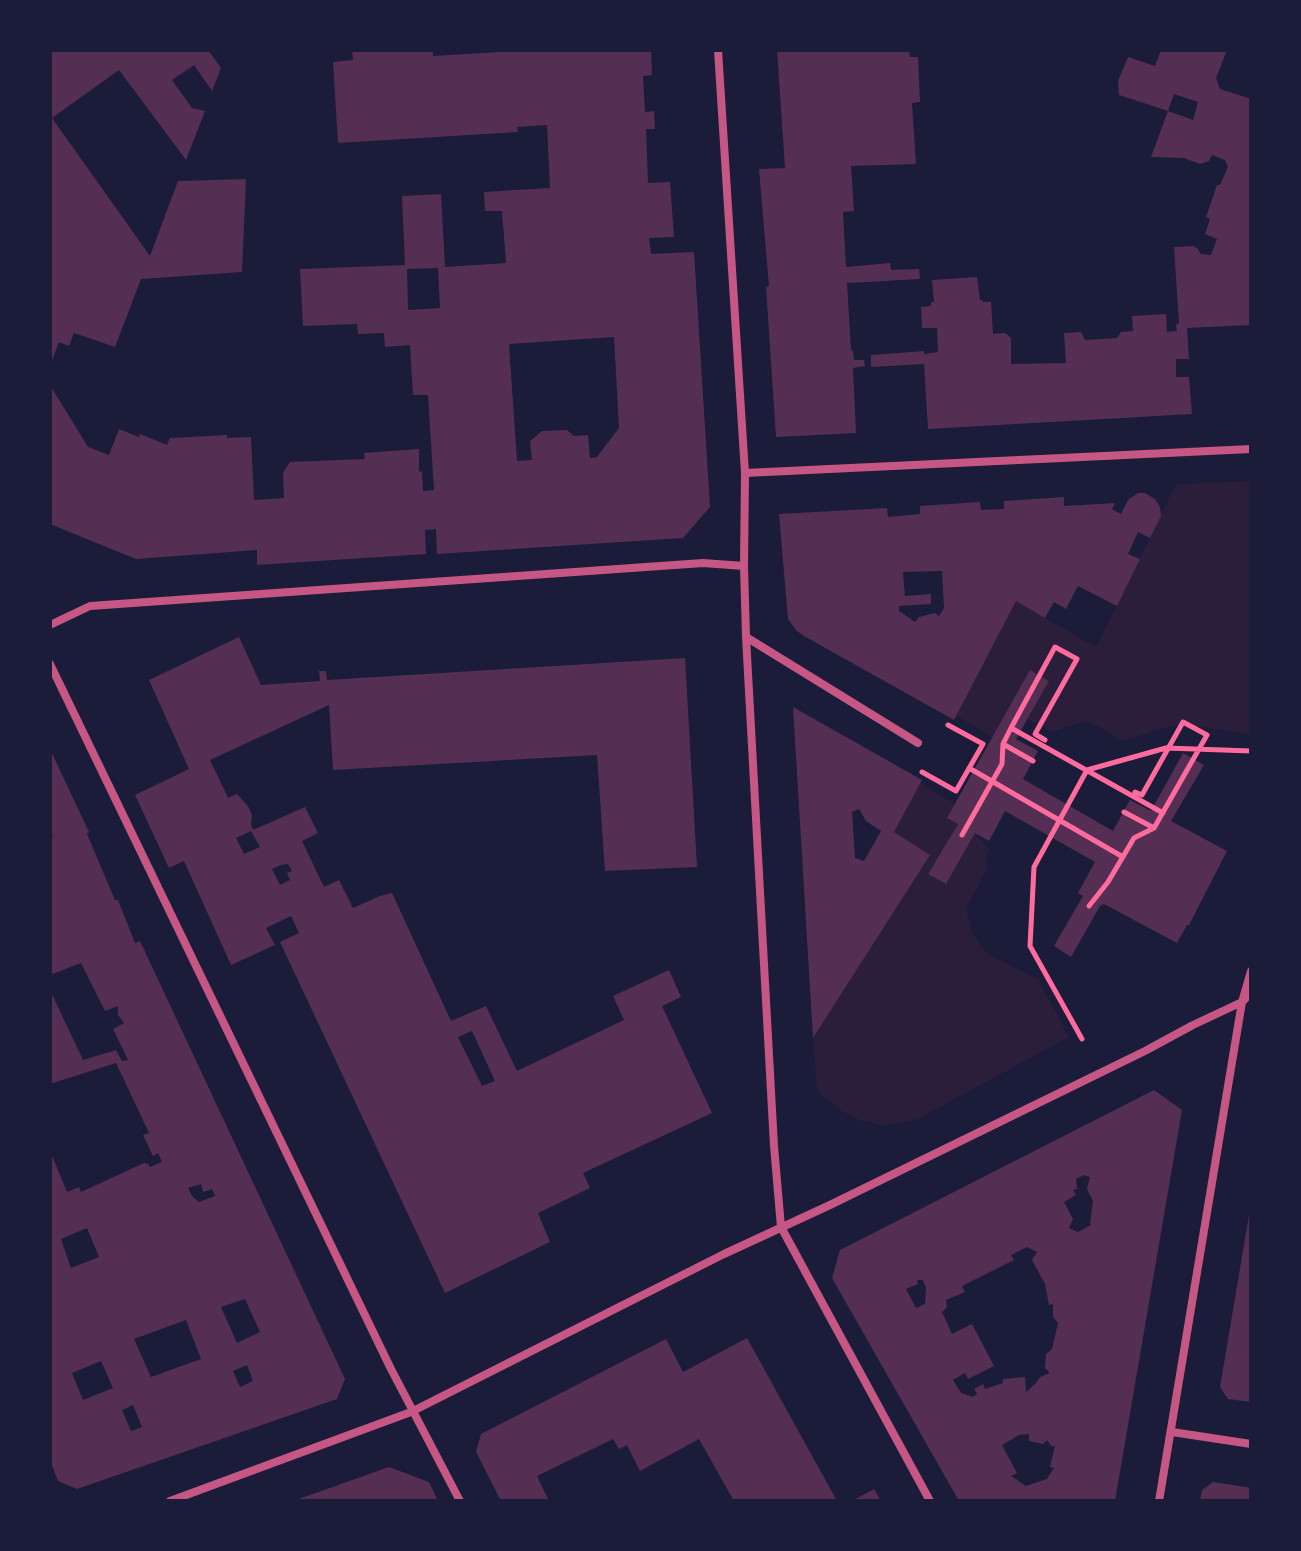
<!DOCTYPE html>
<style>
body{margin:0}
#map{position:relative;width:1301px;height:1551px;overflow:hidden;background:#1b1b3a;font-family:Roboto,sans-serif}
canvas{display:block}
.frame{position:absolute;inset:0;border:52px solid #1b1b3a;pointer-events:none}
</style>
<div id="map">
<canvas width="1301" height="1551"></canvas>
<div class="frame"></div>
</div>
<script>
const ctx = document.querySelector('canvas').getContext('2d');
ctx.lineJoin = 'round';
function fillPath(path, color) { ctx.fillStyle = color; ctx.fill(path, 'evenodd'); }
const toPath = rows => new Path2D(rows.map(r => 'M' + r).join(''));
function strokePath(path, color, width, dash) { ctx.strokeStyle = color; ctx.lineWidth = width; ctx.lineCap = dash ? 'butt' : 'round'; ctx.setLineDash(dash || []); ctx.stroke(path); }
fillPath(toPath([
 [1251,481,1251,735,1183,724,1160,729,1123,741,1088,721,1050,732,1028,719,1049,681,1031,670,992,738,956,715,1016,601,1096,647,1176,484],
 [920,783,955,804,958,824,928,874,946,884,975,833,990,850,986,858,988,867,966,909,973,934,988,954,1038,979,1069,1037,918,1119,891,1125,879,1125,860,1120,843,1112,817,1091,813,1038,929,856,894,832]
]), '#2a1e3b');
fillPath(toPath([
 [50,50,208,50,221,68,212,91,194,65,172,80,192,108,205,111,186,160,119,70,52,118,150,256,178,181,246,179,242,272,141,279,115,347,74,333,69,346,59,342,50,366],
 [352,50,433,50,433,56,533,50,651,50,652,75,643,76,645,112,654,111,655,129,646,129,648,183,670,182,674,237,649,238,651,254,694,252,710,507,683,538,437,554,436,529,425,530,426,554,257,565,257,550,136,559,50,524,50,385,88,447,109,455,119,429,139,437,140,434,167,445,170,438,227,435,227,438,251,437,254,500,284,498,283,473,290,462,365,459,364,453,419,449,419,472,422,471,423,491,434,490,428,395,413,395,410,345,385,347,384,333,358,334,357,324,303,326,300,269,405,265,402,196,441,194,445,267,506,263,502,211,485,211,484,192,550,188,547,125,517,127,518,132,338,143,333,62,353,60],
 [438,268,440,308,408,310,407,269],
 [614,337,619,428,597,457,590,458,588,435,574,436,567,430,542,431,530,441,532,460,517,461,509,344],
 [777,50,909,50,910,57,918,57,920,102,912,103,916,164,851,166,854,211,843,212,846,267,890,263,891,270,919,269,920,279,847,283,851,350,853,350,854,360,864,360,865,366,853,368,856,433,776,437,766,287,769,286,759,169,785,168],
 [1161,50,1227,50,1216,78,1220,89,1251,99,1251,325,1187,328,1189,359,1176,359,1176,377,1189,377,1192,414,928,429,924,364,871,367,871,355,924,351,924,354,938,352,937,328,922,328,921,307,931,306,931,302,934,302,932,280,977,277,980,300,982,300,983,302,991,302,993,334,1005,333,1011,338,1011,364,1066,363,1064,333,1081,332,1085,340,1117,338,1121,332,1133,331,1132,316,1166,314,1167,332,1177,331,1176,324,1179,324,1174,247,1193,246,1197,248,1201,254,1211,255,1217,239,1205,234,1210,219,1206,217,1217,185,1220,185,1228,167,1225,160,1212,155,1209,161,1200,164,1184,158,1151,157,1168,111,1193,120,1198,102,1174,94,1168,111,1119,95,1118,81,1128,57,1155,66],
 [1138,493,1145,493,1155,499,1160,507,1161,516,1150,538,1138,532,1128,554,1140,559,1117,606,1078,586,1066,609,1054,602,1045,618,1016,601,954,720,804,636,797,631,788,619,779,514,887,508,888,517,920,514,920,506,980,502,981,510,1004,509,1004,501,1064,497,1064,506,1115,503,1112,509,1121,514,1128,500],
 [942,571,944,608,939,616,935,613,919,617,915,622,899,611,899,606,931,604,931,594,905,596,903,572],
 [239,637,261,685,320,681,319,671,326,671,327,680,685,658,697,867,605,871,597,755,333,770,329,705,210,760,228,798,237,794,248,806,252,815,251,824,253,830,305,807,318,833,302,841,324,887,339,880,353,908,380,896,392,893,451,1021,486,1006,517,1071,624,1020,613,996,669,970,681,997,662,1006,712,1113,583,1173,590,1188,538,1213,550,1242,445,1293,280,942,299,933,291,916,266,928,275,945,231,965,184,861,169,868,135,795,189,769,149,680],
 [251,831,260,847,244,854,236,838],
 [288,864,292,871,287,873,290,880,280,885,272,869,281,865],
 [472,1031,495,1081,482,1086,458,1037],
 [1030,670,1049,681,1016,739,1038,751,1023,779,1113,831,1130,800,1151,811,1183,753,1204,765,1171,821,1227,851,1189,925,1187,925,1177,943,1104,904,1100,906,1071,957,1054,946,1083,896,1078,893,1095,862,1005,811,989,841,975,833,946,884,928,874,958,824,947,818],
 [793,707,922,780,894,832,930,855,813,1038],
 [859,809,866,821,881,831,864,861,855,858,852,812],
 [50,749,89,832,87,834,115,900,118,900,135,943,140,941,345,1379,337,1399,77,1489,58,1481,50,1460,50,1151,67,1192,79,1187,81,1192,144,1163,148,1164,150,1167,162,1162,158,1153,153,1156,143,1135,149,1133,116,1063,50,1084,50,990,83,1060,116,1050,122,1061,128,1060,113,1029,124,1023,118,1015,118,1006,105,1011,81,963,50,975,50,838,53,836,50,832],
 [201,1184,203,1192,212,1189,215,1196,199,1202,192,1196,188,1188],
 [87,1228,99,1257,71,1268,61,1239],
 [245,1299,260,1332,237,1343,221,1307],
 [186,1320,201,1359,151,1377,134,1339],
 [101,1361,113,1388,83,1400,72,1373],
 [247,1365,253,1381,240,1387,233,1371],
 [133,1405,142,1427,131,1431,122,1410],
 [1154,1090,1182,1110,1115,1501,959,1501,832,1278,840,1250],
 [1084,1175,1090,1177,1087,1189,1093,1201,1090,1223,1091,1225,1078,1232,1069,1228,1073,1219,1064,1202,1076,1195,1073,1190,1077,1189,1076,1179],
 [1027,1247,1037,1252,1032,1260,1045,1284,1049,1305,1053,1304,1053,1317,1058,1323,1052,1349,1046,1354,1045,1368,1050,1373,1040,1377,1036,1383,1026,1392,1025,1377,1003,1379,1003,1383,985,1389,983,1384,974,1389,977,1394,973,1397,961,1393,953,1380,965,1373,968,1379,994,1366,972,1324,952,1334,942,1312,947,1307,946,1300,965,1292,962,1286,1014,1260,1011,1255],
 [917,1280,923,1280,926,1288,925,1304,916,1308,906,1289,918,1284],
 [1029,1434,1029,1441,1043,1444,1047,1440,1051,1446,1055,1446,1050,1467,1054,1468,1047,1479,1026,1486,1011,1476,1017,1473,1002,1445,1019,1435],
 [1249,1215,1251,1216,1251,1402,1228,1399,1220,1387],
 [747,1338,837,1501,734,1501,699,1439,640,1471,627,1445,619,1449,613,1439,537,1476,549,1501,501,1501,476,1452,481,1434,666,1339,683,1372],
 [389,1467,429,1482,438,1501,293,1501],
 [1213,1482,1251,1488,1251,1501,1200,1501,1202,1490],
 [874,1489,881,1501,852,1501]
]), '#542f53');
strokePath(toPath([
 [1011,728,1163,813],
 [1003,744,1033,761],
 [969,768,1123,857],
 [922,772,956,791,983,744,948,725],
 [1124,812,1154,828],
 [962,835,1002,764,1003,744,1011,728,1055,647,1077,659,1035,734,1045,740],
 [1089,906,1108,882,1134,838,1154,828,1207,735,1183,722,1142,795,1135,792],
 [1082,1039,1030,946,1034,867,1087,770,1166,748,1251,751]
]), '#ff6b9d', 5);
strokePath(toPath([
 [718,50,745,473,744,566,746,637,774,1146,781,1227,930,1501],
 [745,473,1251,449],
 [50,625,90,606,703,563,744,566],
 [746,637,918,743],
 [50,664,391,1369,460,1501],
 [1172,1432,1251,1444],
 [170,1501,411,1412,724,1254,830,1205,1145,1051,1193,1025,1242,1002,1251,993],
 [1159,1501,1242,1002,1251,971]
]), '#c65784', 8);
</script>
